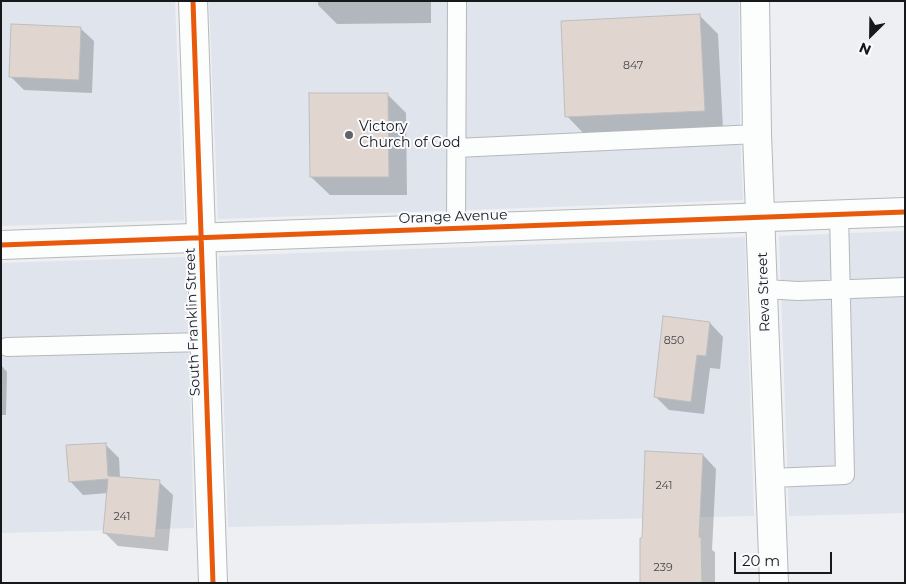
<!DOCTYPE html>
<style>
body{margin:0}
#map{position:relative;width:906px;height:584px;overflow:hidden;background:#edeff2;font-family:Montserrat,sans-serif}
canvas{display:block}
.frame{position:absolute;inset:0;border:2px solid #16181a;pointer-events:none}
.north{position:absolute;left:846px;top:10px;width:50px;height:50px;-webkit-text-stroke:4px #fafbfe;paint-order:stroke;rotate:203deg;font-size:14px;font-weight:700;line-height:20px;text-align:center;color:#16181a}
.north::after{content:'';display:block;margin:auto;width:18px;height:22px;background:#16181a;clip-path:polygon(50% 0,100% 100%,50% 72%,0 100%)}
.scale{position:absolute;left:734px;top:552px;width:98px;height:22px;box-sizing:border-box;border:2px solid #16181a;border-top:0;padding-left:6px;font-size:15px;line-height:18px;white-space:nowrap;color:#16181a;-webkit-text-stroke:4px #fafbfe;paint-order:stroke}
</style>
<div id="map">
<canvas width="906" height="584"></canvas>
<div class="frame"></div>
<div class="north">N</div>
<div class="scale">20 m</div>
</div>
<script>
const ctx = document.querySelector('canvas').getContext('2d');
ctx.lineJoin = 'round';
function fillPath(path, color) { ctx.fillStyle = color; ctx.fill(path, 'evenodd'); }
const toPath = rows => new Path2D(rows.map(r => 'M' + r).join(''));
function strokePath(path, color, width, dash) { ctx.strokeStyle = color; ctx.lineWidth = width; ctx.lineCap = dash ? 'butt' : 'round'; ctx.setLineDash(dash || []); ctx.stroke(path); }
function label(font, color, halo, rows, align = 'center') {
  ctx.font = font + ' Montserrat,sans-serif'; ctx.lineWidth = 4; ctx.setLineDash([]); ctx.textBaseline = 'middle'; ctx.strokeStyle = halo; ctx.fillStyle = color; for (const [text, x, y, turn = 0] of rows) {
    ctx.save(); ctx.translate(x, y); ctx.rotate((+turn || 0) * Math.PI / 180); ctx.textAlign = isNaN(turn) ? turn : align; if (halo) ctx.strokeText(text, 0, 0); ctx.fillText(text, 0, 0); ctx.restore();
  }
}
fillPath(toPath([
 [1,1,175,1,184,220,1,226],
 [209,1,739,1,740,137,743,200,218,219],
 [905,231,905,513,789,516,779,236],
 [745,237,754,516,228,527,219,256],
 [186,257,194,528,1,533,1,263]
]), '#dfe4ed');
fillPath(toPath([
 [318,1,431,1,431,23,337,24,318,5],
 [699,15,718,34,723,129,585,135,567,116],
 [80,28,94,41,92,93,24,90,10,76],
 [387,94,406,113,407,195,330,195,311,177],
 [710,323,723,337,720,369,710,368,704,414,669,410,655,396],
 [1,365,7,372,6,415,1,415],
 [105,444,119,458,120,478,159,482,173,495,168,551,118,546,104,532,108,493,83,495,70,481],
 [703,455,716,469,712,550,715,552,715,583,641,583,643,539]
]), '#0003');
const building = toPath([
 [700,14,705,111,565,117,561,21,700,14],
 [11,24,81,27,79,80,9,77,11,24],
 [309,93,388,93,389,177,310,177,309,93],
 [663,316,710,322,706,356,697,355,691,402,654,397,663,316],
 [106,443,108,476,160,480,155,538,103,533,108,479,69,482,66,445,106,443],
 [645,451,703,454,699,537,701,537,702,583,640,583,640,538,642,538,645,451]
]);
fillPath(building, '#e1d5d0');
strokePath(building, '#bfbebf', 1);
const service = toPath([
 [456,148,757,134],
 [456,228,457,1],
 [765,289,798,291,905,287],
 [7,347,204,342],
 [770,478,845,475,839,214]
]);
const minor = toPath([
 [193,1,213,583],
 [755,1,757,134,774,583]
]);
const tertiary = toPath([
 [1,245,905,212]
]);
strokePath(service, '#b6b8ba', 20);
strokePath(minor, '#b6b8ba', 30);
strokePath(tertiary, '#b6b8ba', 30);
strokePath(service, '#fcfdfd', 18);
strokePath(minor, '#fcfdfd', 28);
strokePath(tertiary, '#fcfdfd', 28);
strokePath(toPath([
 [193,1,213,583],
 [1,245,905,212]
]), '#e8590c', 5);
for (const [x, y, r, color] of [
 [349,135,5,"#616366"]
]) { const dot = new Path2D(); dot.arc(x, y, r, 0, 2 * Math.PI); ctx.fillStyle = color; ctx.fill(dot); strokePath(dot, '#fafbfe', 2); }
label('11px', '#494748', null, [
 ["847",633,66],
 ["850",674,341],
 ["241",664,486],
 ["241",122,517],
 ["239",663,568]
]);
label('14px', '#16181a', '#fafbfe', [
 ["Victory",359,127],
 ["Church of God",359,143]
], 'left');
label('14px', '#16181a', '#fafbfe', [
 ["Orange Avenue",453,217,-2],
 ["Reva Street",764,292,-92],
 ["South Franklin Street",193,322,-92]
]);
</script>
